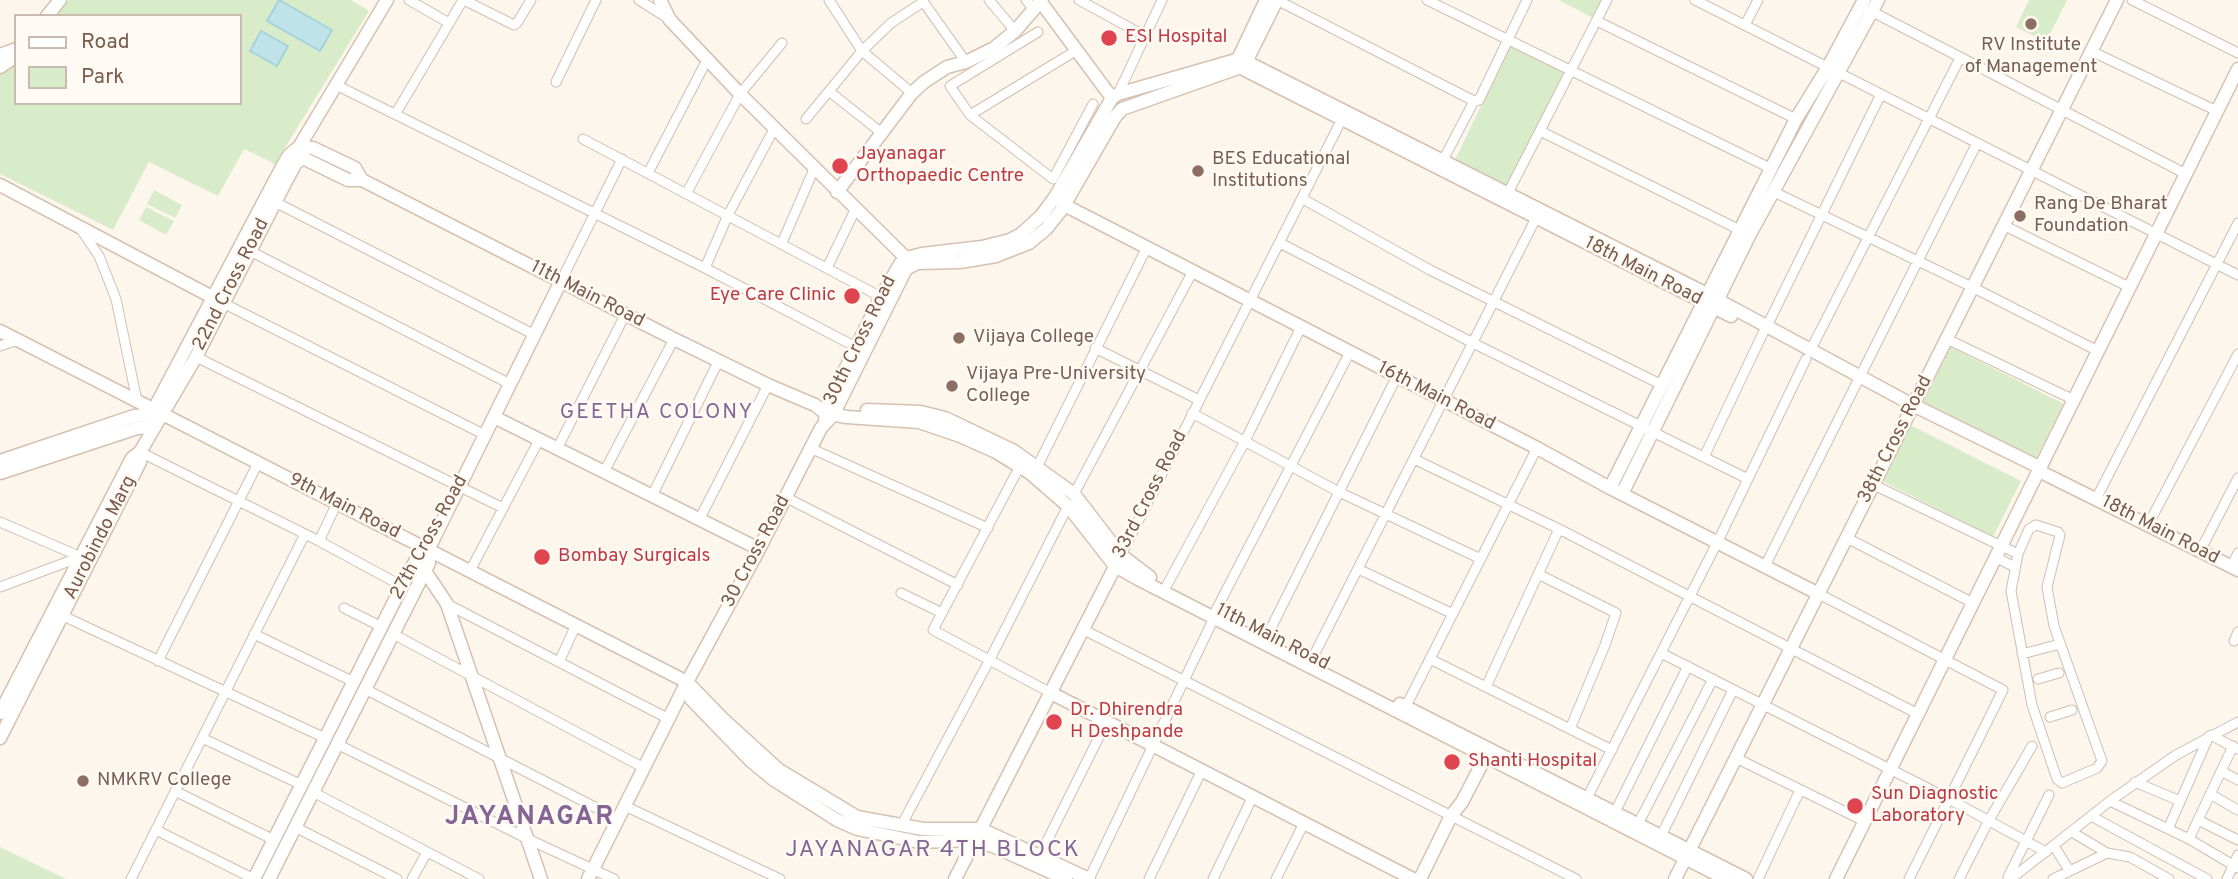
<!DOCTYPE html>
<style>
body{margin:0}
#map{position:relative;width:2238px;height:879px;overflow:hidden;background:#fdf6ec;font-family:Overpass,sans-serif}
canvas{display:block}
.legend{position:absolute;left:14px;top:14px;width:228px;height:91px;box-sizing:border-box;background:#fffaf3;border:2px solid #cabbb1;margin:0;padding:9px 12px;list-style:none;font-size:21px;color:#7a5c4d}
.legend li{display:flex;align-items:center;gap:14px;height:35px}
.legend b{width:35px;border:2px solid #cabbb1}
</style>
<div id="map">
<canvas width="2238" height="879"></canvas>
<ul class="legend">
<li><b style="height:9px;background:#fff"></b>Road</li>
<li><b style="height:19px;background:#d8ecc9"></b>Park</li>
</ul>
</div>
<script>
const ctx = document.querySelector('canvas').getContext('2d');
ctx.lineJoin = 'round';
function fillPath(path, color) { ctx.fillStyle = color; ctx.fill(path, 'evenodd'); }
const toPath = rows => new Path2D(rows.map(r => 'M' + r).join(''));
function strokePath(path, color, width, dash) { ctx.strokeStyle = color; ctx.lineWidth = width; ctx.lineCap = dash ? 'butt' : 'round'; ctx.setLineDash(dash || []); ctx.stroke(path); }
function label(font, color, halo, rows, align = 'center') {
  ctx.font = font + ' Overpass,sans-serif'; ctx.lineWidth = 5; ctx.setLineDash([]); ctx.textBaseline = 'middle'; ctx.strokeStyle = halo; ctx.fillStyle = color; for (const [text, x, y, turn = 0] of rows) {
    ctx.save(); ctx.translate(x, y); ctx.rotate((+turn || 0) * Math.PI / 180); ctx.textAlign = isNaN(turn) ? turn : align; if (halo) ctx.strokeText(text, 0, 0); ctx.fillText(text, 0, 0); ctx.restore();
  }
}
fillPath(toPath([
 [69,0,351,0,369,11,275,164,244,149,218,196,149,162,113,230,0,174,0,67,16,61,16,103,240,103,240,16,55,16],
 [1559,0,1602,0,1593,18],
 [2029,0,2067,0,2046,42,2016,27],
 [1510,45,1564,72,1505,190,1453,164],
 [154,190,182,205,175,218,147,204],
 [146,207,174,221,166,235,139,220],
 [1951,347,2064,404,2035,460,1923,403],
 [1910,425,2021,481,1993,537,1882,481],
 [0,847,66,879,0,879]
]), '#d8ecc9');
const water = toPath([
 [279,0,332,30,320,51,267,21,279,0],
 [261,31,288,46,277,66,250,51,261,31]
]);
fillPath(water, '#bfe3e8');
strokePath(water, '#a5d3da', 2);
const street = toPath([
 [409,0,449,23],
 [464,0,514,25,517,23,531,0],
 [639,0,669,19],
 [829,0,862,51,912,93],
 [922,0,966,62],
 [989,0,1015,31],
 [1026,0,1034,9],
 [1079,0,1145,36],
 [1277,0,1474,101],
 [1427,0,1772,169],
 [1695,0,2238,275],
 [2132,0,2238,53],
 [1867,9,2186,174],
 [1597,21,1796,119],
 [1745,25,1758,0],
 [1038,32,950,86,970,115,1053,179,1093,104],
 [2091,51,2217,111],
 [556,82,596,0],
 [336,85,705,268,856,347],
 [830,92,883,134],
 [1118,94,1162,0],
 [396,113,463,0],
 [970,115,1077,50],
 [806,119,862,51,891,23,923,2],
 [1540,131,1740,230],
 [583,139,881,297],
 [1441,164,1474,101,1479,100,1527,0],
 [648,173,708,58],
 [1774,192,1972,287,2098,351],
 [1508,193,1607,0],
 [686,194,740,94,782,43],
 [1303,199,1430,270,1662,385],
 [275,202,535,335],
 [2003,225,2129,287],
 [80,228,99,256,116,299,137,401],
 [782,243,814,169],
 [1280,243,1473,343,1748,479],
 [250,251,510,384],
 [705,268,728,215,774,129],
 [827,268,855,210],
 [561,281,622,159],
 [223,303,485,435],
 [1767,326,1881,94],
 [1947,339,2074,400],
 [0,346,18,340],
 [1095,348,1199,400],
 [1810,351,1960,58],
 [196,357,503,508],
 [1192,413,1339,492,1481,559],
 [810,448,988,528],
 [557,449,626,313],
 [140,452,319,541,402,586],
 [1704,457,1763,333],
 [1414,459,1559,529,1918,714],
 [1020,466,933,630,1051,693],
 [1037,467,1147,247],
 [604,472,674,339],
 [1874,485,2018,554],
 [1074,494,1193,271],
 [652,496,719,360],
 [785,497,958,585],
 [2096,499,2238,223],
 [699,520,768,385],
 [0,522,74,554,77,565],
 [2036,525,2058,532,2060,535,2047,587,2054,626,2102,761,2097,768,2062,783,2057,779,2032,705,2011,591,2018,554,2029,529,2036,525],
 [2148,525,2238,354],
 [1847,538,1973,603],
 [319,541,337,503],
 [2200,551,2238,478],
 [1121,555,1344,115],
 [1995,557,2015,567],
 [1765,566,1977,143],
 [2231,567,2238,553],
 [1358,569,1453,614],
 [470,571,539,440],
 [1538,574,1616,613,1605,645,1570,729],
 [1167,585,1244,443,1301,327],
 [0,587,75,559],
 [901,593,942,613],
 [1819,594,2003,690,1909,879],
 [447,604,669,719],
 [344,608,382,627],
 [1216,610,1350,352],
 [61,615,325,738],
 [1084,630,1576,879],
 [254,634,354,682],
 [393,634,644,768],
 [1267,636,1397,376],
 [2234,641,2238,632],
 [1661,653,1949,799,2046,852],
 [2022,654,2060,644],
 [1312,659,1536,218],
 [1430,659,1612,750],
 [158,661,258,463],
 [559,662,576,625],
 [2038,679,2059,673],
 [1486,687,1559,529],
 [365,689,618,819],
 [1406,706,1537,448],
 [2050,717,2072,710],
 [2211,735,2237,749],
 [202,738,302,785],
 [337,744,528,839,614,879],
 [1736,758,1864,821],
 [2221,771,2238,780],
 [2135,782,2180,801],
 [175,791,274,840],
 [313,792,479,879],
 [2210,794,2238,810],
 [1587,798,1718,541,1806,359],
 [2110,801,2189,839,2238,868],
 [625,806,780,879],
 [1615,812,1688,666],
 [2091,816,2207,879],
 [2198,820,2238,840],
 [1638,824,1713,679],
 [901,826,989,661,1068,506],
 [295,827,397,879],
 [2168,829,2209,736],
 [156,830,254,879],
 [2072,832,2107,853],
 [1661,836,1733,690],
 [2189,839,2233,746],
 [2054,846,2069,870],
 [1040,855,1107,721],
 [2008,877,2012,878,2110,801,2176,755,2238,722],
 [2008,877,2049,795],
 [131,879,305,534],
 [412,879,427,852],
 [1089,879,1214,618],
 [1149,879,1202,770],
 [1213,879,1253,796],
 [1276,879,1304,823],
 [1758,879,1800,790],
 [1959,879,1988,822,2032,746],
 [2053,879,2107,853,2130,857,2169,879],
 [2227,879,2238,855]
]);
const secondary = toPath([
 [660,0,670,20,740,94,906,258],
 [1041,0,1043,5,1112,98],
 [47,16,60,0],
 [0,55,16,49],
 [1239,57,1266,0],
 [1247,62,1707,294,1911,404,2039,467,2043,473,2238,570],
 [0,67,16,56],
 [1243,68,1277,0],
 [1245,70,1731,316],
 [299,147,313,148,355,168,362,180],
 [0,185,214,298],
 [837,192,912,93,924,82,947,67,966,62,994,48,1015,31,1041,1],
 [1055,197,1068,207,1537,448,1610,488,1819,594],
 [0,331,687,682,724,720,779,770,857,817,923,829,981,829,1089,879],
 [867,410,921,412,945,418,1014,451,1074,494,1121,555,1150,577],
 [494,417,759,549],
 [825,420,827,406,881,297,900,264,906,258,922,254,982,247,1010,240,1021,234,1041,216,1055,197,1112,98,1118,94,1236,60],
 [0,461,134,416,147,415,154,409,283,165,289,155,299,147,387,0],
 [0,473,137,428,150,427,158,419],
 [1610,488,1796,119,1828,67,1864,0],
 [1622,494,1749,236,1878,0],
 [420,568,425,571,447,604,541,879],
 [687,683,691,699,751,761,774,780,837,820,857,829,919,842,975,840,995,847,1066,879],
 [1051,693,1413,879],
 [1400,704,1746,879],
 [0,713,132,458,140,452,196,357,284,185,296,163,303,158,348,180,362,180,674,339,768,385,815,405,825,413,847,417,919,422,960,436,996,452,1030,473,1068,506,1115,566,1138,579,1726,879],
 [0,738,140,462,140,452],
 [254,879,402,586,417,558,428,550,561,281],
 [269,879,425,571,429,563,428,550],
 [588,879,687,682,755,557,821,428,833,415,906,269,917,263,960,262,996,256,1029,243,1046,229,1062,209,1115,117,1122,109,1238,68],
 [955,879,1119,559],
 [1420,879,1451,816,1462,802,1488,752],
 [1675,879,2117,0],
 [1836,879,2238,69]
]);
strokePath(street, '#d1beb0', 11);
strokePath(secondary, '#d6c0b0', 15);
strokePath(street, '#fff', 9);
strokePath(secondary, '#fff', 12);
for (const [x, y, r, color] of [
 [2031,24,7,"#8d6e63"],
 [1109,38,9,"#e0444e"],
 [840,166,9,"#e0444e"],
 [1198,171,7,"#8d6e63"],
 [2020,216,7,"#8d6e63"],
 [852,296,9,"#e0444e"],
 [959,338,7,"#8d6e63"],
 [952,386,7,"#8d6e63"],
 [542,557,9,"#e0444e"],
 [1054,722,9,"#e0444e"],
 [1452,762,9,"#e0444e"],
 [83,781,7,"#8d6e63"],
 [1855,806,9,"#e0444e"]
]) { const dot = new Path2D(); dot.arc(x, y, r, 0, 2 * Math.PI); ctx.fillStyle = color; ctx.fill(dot); strokePath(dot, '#fffaf3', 2.5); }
label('19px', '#be3a42', '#fffaf3', [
 ["ESI Hospital",1125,38],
 ["Jayanagar",856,155],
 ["Orthopaedic Centre",856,177],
 ["Eye Care Clinic",836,296,"right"],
 ["Bombay Surgicals",558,557],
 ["Dr. Dhirendra",1070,711],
 ["H Deshpande",1070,733],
 ["Shanti Hospital",1468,762],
 ["Sun Diagnostic",1871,795],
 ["Laboratory",1871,817]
], 'left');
label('19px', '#785e54', '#fffaf3', [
 ["RV Institute",2031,46,"center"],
 ["of Management",2031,68,"center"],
 ["BES Educational",1212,160],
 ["Institutions",1212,182],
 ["Rang De Bharat",2034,205],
 ["Foundation",2034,227],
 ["Vijaya College",973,338],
 ["Vijaya Pre-University",966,375],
 ["College",966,397],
 ["NMKRV College",97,781]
], 'left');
label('19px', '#7a5c4d', '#fffaf3', [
 ["18th Main Road",1643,272,27],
 ["22nd Cross Road",232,285,-63],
 ["11th Main Road",587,295,27],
 ["30th Cross Road",861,341,-64],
 ["16th Main Road",1436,397,27],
 ["38th Cross Road",1896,440,-63],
 ["33rd Cross Road",1151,495,-63],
 ["9th Main Road",344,507,27],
 ["18th Main Road",2160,531,27],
 ["Aurobindo Marg",101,538,-63],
 ["27th Cross Road",430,538,-61],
 ["30 Cross Road",757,552,-62],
 ["11th Main Road",1272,638,27]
]);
ctx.letterSpacing = '2px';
label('21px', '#846695', '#fffaf3', [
 ["GEETHA COLONY",657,414]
]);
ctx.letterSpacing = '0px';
ctx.letterSpacing = '2px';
label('23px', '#846695', '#fffaf3', [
 ["JAYANAGAR 4TH BLOCK",933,851]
]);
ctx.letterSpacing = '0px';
ctx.letterSpacing = '2px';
label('bold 26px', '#846695', '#fffaf3', [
 ["JAYANAGAR",530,819]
]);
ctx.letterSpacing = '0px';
</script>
